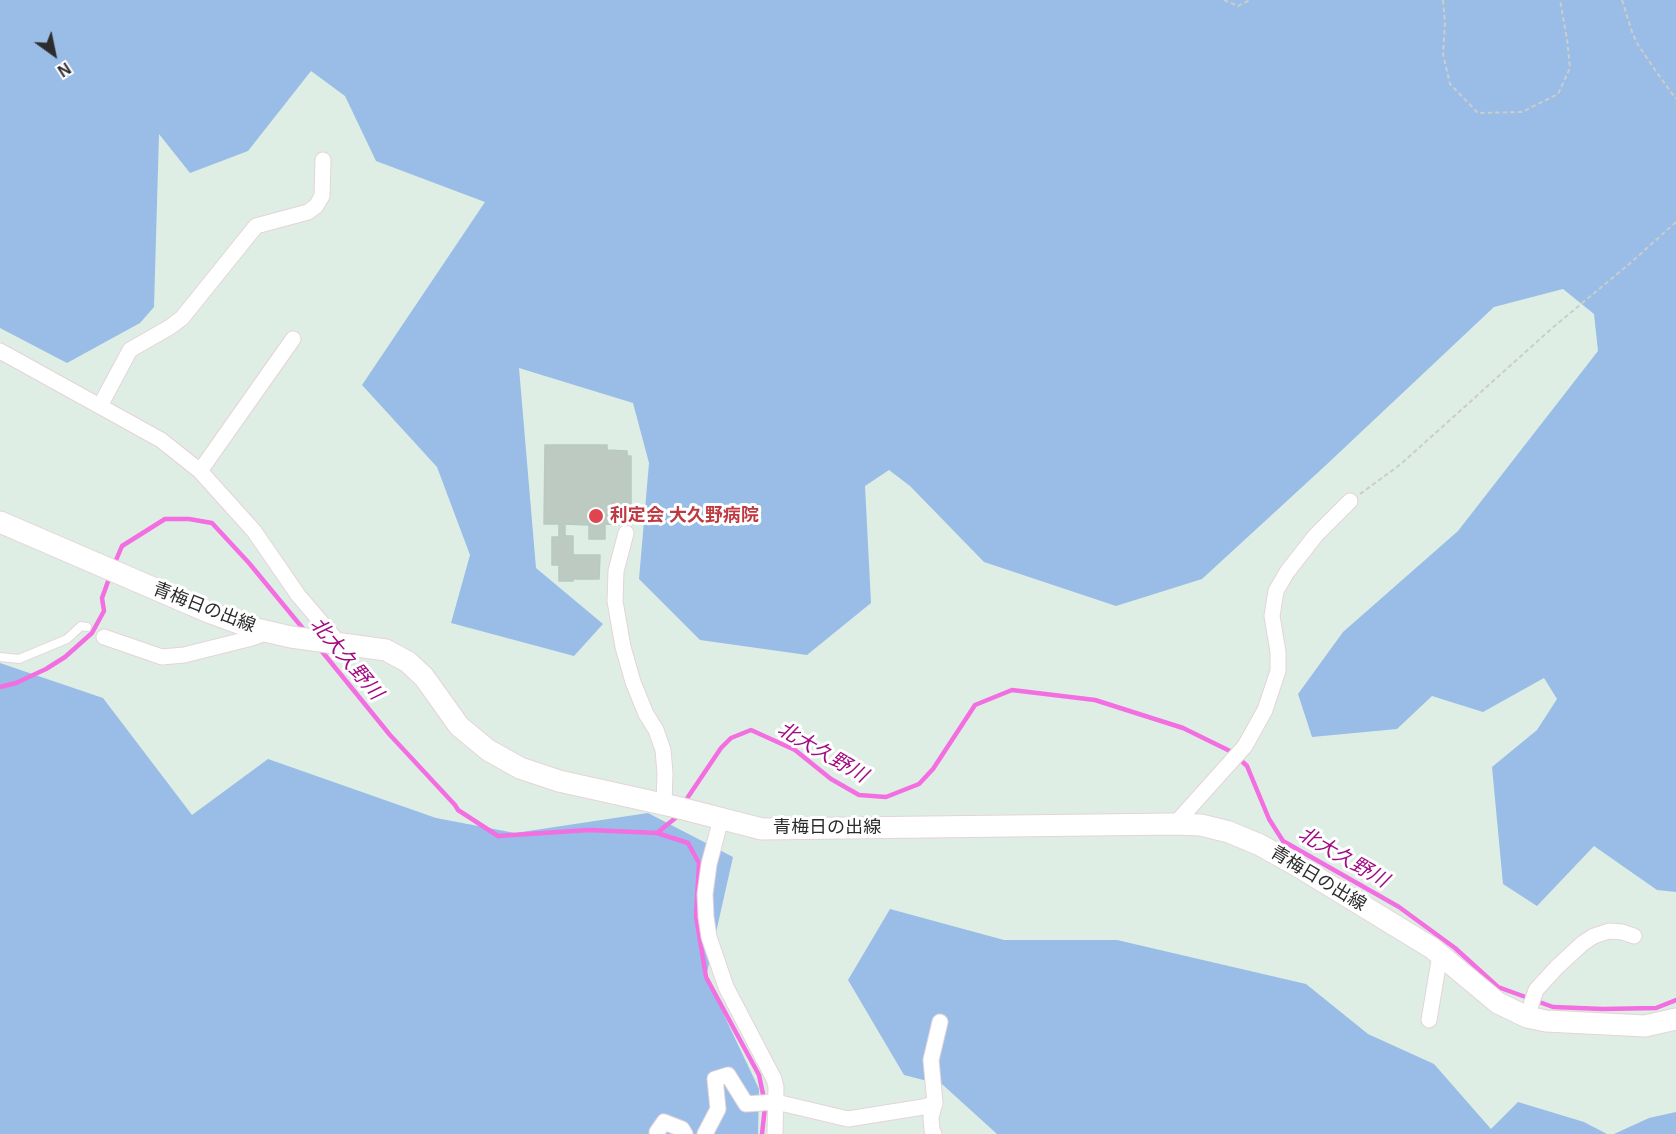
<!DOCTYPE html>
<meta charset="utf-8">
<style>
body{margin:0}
#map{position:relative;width:1676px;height:1134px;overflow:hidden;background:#deeee5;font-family:Helvetica,sans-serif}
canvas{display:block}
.north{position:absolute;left:24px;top:24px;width:60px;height:60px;-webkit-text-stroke:4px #fff;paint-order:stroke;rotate:147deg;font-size:16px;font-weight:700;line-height:24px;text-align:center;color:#2c2c2c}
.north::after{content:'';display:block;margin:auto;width:21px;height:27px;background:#2c2c2c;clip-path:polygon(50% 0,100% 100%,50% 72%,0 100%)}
</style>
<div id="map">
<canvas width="1676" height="1134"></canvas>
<div class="north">N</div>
</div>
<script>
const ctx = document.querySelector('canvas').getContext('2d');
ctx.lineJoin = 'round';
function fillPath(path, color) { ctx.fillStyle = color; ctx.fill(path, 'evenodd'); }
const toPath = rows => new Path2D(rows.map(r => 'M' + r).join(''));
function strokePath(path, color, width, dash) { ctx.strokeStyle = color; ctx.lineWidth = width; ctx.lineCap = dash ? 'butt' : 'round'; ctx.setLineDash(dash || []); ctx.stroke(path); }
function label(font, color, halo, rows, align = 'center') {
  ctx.font = font + ' Helvetica,"Noto Sans JP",sans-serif'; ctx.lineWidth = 6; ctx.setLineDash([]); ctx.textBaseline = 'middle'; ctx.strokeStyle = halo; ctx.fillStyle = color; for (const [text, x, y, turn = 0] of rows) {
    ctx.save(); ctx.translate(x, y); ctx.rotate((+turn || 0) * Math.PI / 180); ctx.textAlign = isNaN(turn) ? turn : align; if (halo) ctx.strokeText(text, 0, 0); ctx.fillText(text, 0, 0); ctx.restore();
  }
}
fillPath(toPath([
 [0,0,1676,0,1676,892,1657,890,1594,846,1537,906,1503,884,1492,767,1537,730,1557,699,1544,678,1483,712,1432,696,1397,729,1312,737,1298,694,1343,632,1458,531,1598,351,1594,314,1563,289,1494,307,1325,466,1202,579,1116,606,984,562,910,486,889,470,865,486,871,603,807,655,700,640,639,579,649,463,633,403,519,368,536,568,603,624,574,656,451,623,470,555,437,467,362,385,485,202,376,161,345,96,311,71,248,151,190,173,159,134,154,307,140,323,67,363,0,328],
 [0,663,103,698,192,815,268,759,436,818,515,833,648,813,733,857,706,977,759,1089,758,1134,0,1134],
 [890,909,1004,940,1117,940,1306,984,1368,1034,1434,1064,1491,1129,1518,1102,1584,1122,1607,1134,997,1134,943,1085,904,1075,848,980],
 [1676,1112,1676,1134,1614,1134,1649,1118]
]), '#99bde6');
strokePath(toPath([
 [114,565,122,546,165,519,189,519,212,523,249,563,305,631],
 [320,649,390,735,455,805,458,810,498,836,589,830,657,833,679,815],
 [0,687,16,683,46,669,65,657,92,633,104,611,102,598,110,576],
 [685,803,688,797,721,748,731,738,751,730,795,750,831,779,859,795,886,797,919,784,933,769,975,705,1012,690,1095,700,1183,728,1232,752,1247,766,1269,819,1283,841,1399,907,1455,948,1498,987,1553,1007,1603,1009,1656,1008,1676,1000],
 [657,833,688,843,699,863,696,916,706,977,759,1075,764,1099],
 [762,1134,765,1107]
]), '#f36ee0', 4.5);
const building = toPath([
 [545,445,607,445,607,450,627,451,627,456,631,456,631,512,630,513,625,513,625,525,605,524,605,539,589,539,589,525,565,524,565,536,573,536,573,555,600,555,599,579,573,579,573,581,559,581,559,565,552,565,552,537,559,537,559,524,544,524,545,445]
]);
fillPath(building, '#bdcac2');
strokePath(building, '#b7cac1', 1.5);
const service = toPath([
 [0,657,19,659,67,639,81,626,87,627]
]);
const minor = toPath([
 [0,351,161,440,200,471,254,531,298,595,338,642],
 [100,406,130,350,170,327,182,318,256,226,308,212,316,206,322,196,323,160],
 [200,471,293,339],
 [626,533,616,571,615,601,623,647,633,682,646,714,656,730,663,750,665,773,664,805],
 [104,637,162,657,184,655,252,638,268,632],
 [721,819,709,864,705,894,706,917,709,937,726,987,774,1079,776,1087,775,1134],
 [1175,824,1245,746,1265,710,1278,671,1278,652,1272,616,1276,591,1287,572,1316,535,1350,501],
 [1527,1017,1536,990,1557,967,1583,943,1594,936,1609,931,1622,932,1634,936],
 [1429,1020,1440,955],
 [657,1132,664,1122,682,1129,685,1134],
 [705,1134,718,1109,715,1079,728,1075,746,1104,776,1102,848,1119,923,1107,935,1103,931,1060,940,1022],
 [934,1134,932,1130,931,1117,935,1103]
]);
const secondary = toPath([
 [0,522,211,613,252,628,291,637,386,650,408,662,424,677,459,726,488,750,520,768,559,781,676,807,762,829,1175,824,1201,825,1229,832,1260,845,1296,865,1432,948,1498,1003,1527,1017,1546,1021,1645,1026,1676,1019]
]);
strokePath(service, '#e5d3d9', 10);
strokePath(minor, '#e5d3d9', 17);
strokePath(secondary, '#e5d3d9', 23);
strokePath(toPath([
 [1224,0,1238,6,1250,0],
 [1443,0,1445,23,1443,54,1450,84,1478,113,1522,112,1558,94,1570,68,1567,39,1560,0],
 [1622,0,1632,32,1637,43,1655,70,1676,99],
 [1360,494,1401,464,1551,329,1628,265,1676,222]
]), '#ccc', 2, [4.5, 3]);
strokePath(service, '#fff', 8);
strokePath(minor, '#fff', 15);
strokePath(secondary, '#fff', 21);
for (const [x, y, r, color] of [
 [596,516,8,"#e0444e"]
]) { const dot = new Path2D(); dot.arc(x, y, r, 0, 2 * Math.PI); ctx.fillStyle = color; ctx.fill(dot); strokePath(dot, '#fff', 2); }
label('bold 18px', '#be3a42', '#fff', [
 ["利定会 大久野病院",610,516]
], 'left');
label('18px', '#2c2c2c', '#fff', [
 ["青梅日の出線",204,608,21],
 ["青梅日の出線",827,828],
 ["青梅日の出線",1318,879,31]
]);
label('italic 20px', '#a30981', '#fff', [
 ["北大久野川",346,659,50],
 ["北大久野川",822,753,30],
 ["北大久野川",1343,858,30]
]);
</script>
